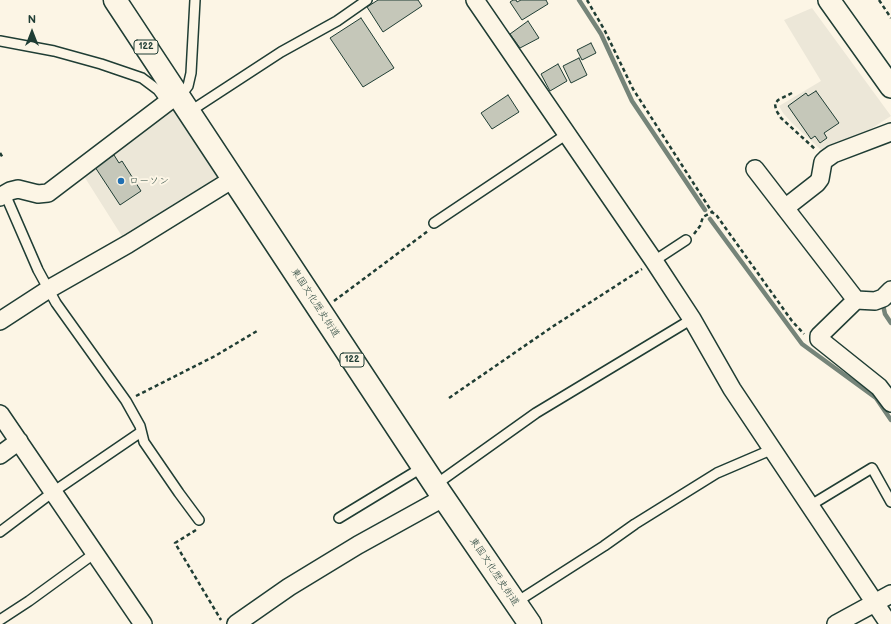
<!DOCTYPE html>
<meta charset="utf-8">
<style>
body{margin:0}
#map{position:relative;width:891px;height:624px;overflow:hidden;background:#fcf5e5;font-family:"Balsamiq Sans",sans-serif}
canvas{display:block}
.north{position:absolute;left:12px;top:12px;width:40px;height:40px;-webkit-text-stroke:3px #fcf5e5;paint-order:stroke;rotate:0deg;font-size:11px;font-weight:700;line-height:16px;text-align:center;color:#1f3d34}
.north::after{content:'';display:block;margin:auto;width:14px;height:18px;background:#1f3d34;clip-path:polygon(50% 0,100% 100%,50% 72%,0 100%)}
</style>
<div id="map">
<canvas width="891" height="624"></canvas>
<div class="north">N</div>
</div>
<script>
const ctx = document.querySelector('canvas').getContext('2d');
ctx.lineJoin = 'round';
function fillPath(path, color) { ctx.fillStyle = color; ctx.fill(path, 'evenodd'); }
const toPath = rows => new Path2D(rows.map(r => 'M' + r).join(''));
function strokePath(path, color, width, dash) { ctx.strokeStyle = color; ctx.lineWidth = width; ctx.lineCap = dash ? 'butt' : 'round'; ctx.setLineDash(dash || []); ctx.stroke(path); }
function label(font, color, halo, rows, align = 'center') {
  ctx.font = font + ' "Balsamiq Sans","Klee One",sans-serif'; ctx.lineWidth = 4; ctx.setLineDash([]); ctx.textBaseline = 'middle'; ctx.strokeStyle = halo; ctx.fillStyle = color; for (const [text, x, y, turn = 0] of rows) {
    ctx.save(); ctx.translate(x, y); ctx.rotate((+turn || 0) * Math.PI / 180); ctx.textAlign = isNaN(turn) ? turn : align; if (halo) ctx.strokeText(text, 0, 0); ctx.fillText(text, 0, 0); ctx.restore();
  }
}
fillPath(toPath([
 [812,8,891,116,869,130,870,134,824,150,820,149,792,123,783,113,779,106,821,81,784,20],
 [168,109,173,110,221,183,125,241,82,173]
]), '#ece7d8');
strokePath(toPath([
 [579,0,601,34,632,101,705,210],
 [710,219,802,344,876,398,891,420],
 [883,305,885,314,891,323]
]), '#758479', 4.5);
const building = toPath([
 [378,0,418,0,422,6,383,32,367,7,378,0],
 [513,0,516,0,517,2,521,0,546,0,548,4,522,20,510,2,513,0],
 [361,18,394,68,363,87,330,38,361,18],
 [528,21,539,38,520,48,510,34,528,21],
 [591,43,596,53,582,60,577,50,591,43],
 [579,58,587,75,571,83,563,66,579,58],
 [558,64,567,81,550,91,541,74,558,64],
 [816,91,839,123,824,133,827,138,820,143,815,136,811,139,788,106,806,93,808,96,816,91],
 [508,95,519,112,492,129,481,113,508,95],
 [114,155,119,163,122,161,141,191,120,205,95,167,114,155]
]);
fillPath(building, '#c5c7b9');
strokePath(building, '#1f3d34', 1);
const service = toPath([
 [0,41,54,51,101,64,142,78,158,90,167,102],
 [177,95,185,90,188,86,191,73,195,0],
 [189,112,281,52,337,21,367,0],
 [5,194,38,270,56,303,126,401,140,426,144,442,179,493,199,520],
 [434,223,567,134],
 [654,261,686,240],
 [435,485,536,413,692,319],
 [811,505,872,468,891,502],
 [339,518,423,467],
 [0,532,53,492,141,432],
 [515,603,604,546,635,524,717,473,773,449],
 [0,620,29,601,95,553]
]);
const minor = toPath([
 [475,0,654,261,692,319,732,389,889,624],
 [755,169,856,300,875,301,883,298,891,290],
 [0,197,10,191,18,189,38,194,48,193,177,95],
 [785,208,817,183,820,179,823,162,826,159,833,154,891,132],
 [856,300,819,336,819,339,879,387,891,403],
 [0,321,49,289,128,244,233,179],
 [0,414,143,624],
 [0,455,19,441],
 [236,624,289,587,358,545,443,498],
 [836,624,891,594]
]);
const tertiary = toPath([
 [829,0,891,87]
]);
const trunk = toPath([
 [115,0,439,491,530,624]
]);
strokePath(service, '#1f3d34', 12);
strokePath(minor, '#1f3d34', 20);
strokePath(tertiary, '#1f3d34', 24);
strokePath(trunk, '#1f3d34', 25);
strokePath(toPath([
 [587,0,605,31,633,89,712,212,717,216,792,321,804,334],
 [879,0,891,18],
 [792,93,778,100,775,104,776,110,781,118,815,149],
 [0,153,3,158],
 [694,234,700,226,703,217,712,212],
 [334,301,428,231],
 [136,396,215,356,257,331],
 [449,398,552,327,642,269],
 [196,530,175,543,221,620]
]), '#1f3d34', 2.5, [4, 3]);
strokePath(service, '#fcf5e5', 9);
strokePath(minor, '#fcf5e5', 17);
strokePath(tertiary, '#fcf5e5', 21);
strokePath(trunk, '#fcf5e5', 22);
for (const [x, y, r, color] of [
 [121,181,4,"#1f6fb2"]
]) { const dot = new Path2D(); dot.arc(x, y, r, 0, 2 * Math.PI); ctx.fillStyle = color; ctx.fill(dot); strokePath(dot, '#fcf5e5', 1.5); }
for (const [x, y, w] of [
 [146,47,24],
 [352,360,24]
]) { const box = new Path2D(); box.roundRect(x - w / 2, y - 7, w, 14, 3); ctx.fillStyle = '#fcf5e5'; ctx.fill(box); strokePath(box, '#1f3d34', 1); }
label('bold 9px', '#1f3d34', null, [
 ["122",146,47],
 ["122",352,360]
]);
label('10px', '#1f3d34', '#fcf5e5', [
 ["ローソン",129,181]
], 'left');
label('10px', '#1f3d34', '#fcf5e5', [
 ["東国文化歴史街道",315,303,57],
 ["東国文化歴史街道",494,572,56]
]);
</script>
